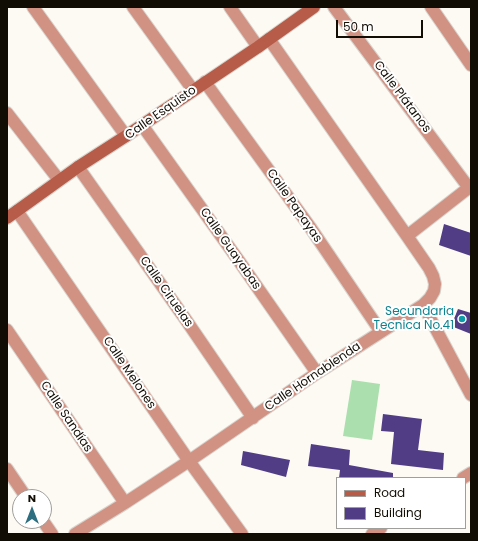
<!DOCTYPE html>
<meta charset="utf-8">
<style>
body{margin:0}
#map{position:relative;width:478px;height:541px;overflow:hidden;background:#fdfaf4;font-family:Poppins,sans-serif}
canvas{display:block}
.frame{position:absolute;inset:0;border:8px solid #120d04;pointer-events:none}
.legend{position:absolute;left:336px;top:477px;width:130px;height:52px;box-sizing:border-box;background:#fff;border:1px solid #a09e9b;margin:0;padding:5px 7px;list-style:none;font-size:12px;color:#120d04}
.legend li{display:flex;align-items:center;gap:8px;height:20px}
.legend b{width:20px;border:1px solid #a09e9b}
.north{position:absolute;left:12px;top:489px;width:40px;height:40px;box-sizing:border-box;background:#fff;border:1px solid #a09e9b;border-radius:50%;rotate:0deg;font-size:11px;font-weight:700;line-height:16px;text-align:center;color:#120d04}
.north::after{content:'';display:block;margin:auto;width:14px;height:18px;background:#2d6e81;clip-path:polygon(50% 0,100% 100%,50% 72%,0 100%)}
.scale{position:absolute;left:336px;top:20px;width:87px;height:18px;box-sizing:border-box;border:2px solid #120d04;border-top:0;padding-left:5px;font-size:12px;line-height:14px;white-space:nowrap;color:#120d04;-webkit-text-stroke:3px #fff;paint-order:stroke}
</style>
<div id="map">
<canvas width="478" height="541"></canvas>
<div class="frame"></div>
<ul class="legend">
<li><b style="height:5px;background:#b65c49"></b>Road</li>
<li><b style="height:11px;background:#503d86"></b>Building</li>
</ul>
<div class="north">N</div>
<div class="scale">50 m</div>
</div>
<script>
const ctx = document.querySelector('canvas').getContext('2d');
ctx.lineJoin = 'round';
function fillPath(path, color) { ctx.fillStyle = color; ctx.fill(path, 'evenodd'); }
const toPath = rows => new Path2D(rows.map(r => 'M' + r).join(''));
function strokePath(path, color, width, dash) { ctx.strokeStyle = color; ctx.lineWidth = width; ctx.lineCap = dash ? 'butt' : 'round'; ctx.setLineDash(dash || []); ctx.stroke(path); }
function label(font, color, halo, rows, align = 'center') {
  ctx.font = font + ' Poppins,sans-serif'; ctx.lineWidth = 4; ctx.setLineDash([]); ctx.textBaseline = 'middle'; ctx.strokeStyle = halo; ctx.fillStyle = color; for (const [text, x, y, turn = 0] of rows) {
    ctx.save(); ctx.translate(x, y); ctx.rotate((+turn || 0) * Math.PI / 180); ctx.textAlign = isNaN(turn) ? turn : align; if (halo) ctx.strokeText(text, 0, 0); ctx.fillText(text, 0, 0); ctx.restore();
  }
}
fillPath(toPath([
 [352,380,380,384,372,440,343,436]
]), '#abdfae');
fillPath(toPath([
 [444,224,471,233,471,256,439,245],
 [458,309,471,313,471,334,451,326],
 [383,414,422,419,418,450,444,453,443,470,391,464,394,432,381,431],
 [311,444,350,450,349,465,393,473,393,478,339,478,340,470,308,466],
 [243,451,290,460,286,477,241,465]
]), '#503d86');
const street = toPath([
 [33,7,126,136],
 [133,7,193,90],
 [230,7,258,47],
 [334,7,469,188],
 [431,7,471,65],
 [205,82,310,227,381,332],
 [7,113,59,180],
 [142,125,239,261,317,373],
 [78,167,186,320,253,418],
 [17,211,189,461,242,534],
 [407,236,471,186],
 [423,305,471,395],
 [7,330,125,503],
 [7,469,26,497],
 [463,478,471,473],
 [43,521,52,534],
 [75,534,125,503,189,461,317,373,423,305,430,298,434,291,435,284,433,276,429,268,407,236,269,39],
 [372,534,381,528]
]);
const secondary = toPath([
 [7,218,78,167,126,136,258,47,314,7]
]);
strokePath(street, '#d7d4ce', 14);
strokePath(secondary, '#d7d4ce', 14);
strokePath(street, '#d19283', 12);
strokePath(secondary, '#b65c49', 12);
for (const [x, y, r, color] of [
 [462,319,4,"#0f9aa8"]
]) { const dot = new Path2D(); dot.arc(x, y, r, 0, 2 * Math.PI); ctx.fillStyle = color; ctx.fill(dot); strokePath(dot, '#fff', 1.5); }
label('12px', '#120d04', '#fff', [
 ["Calle Plátanos",402,97,53],
 ["Calle Esquisto",161,113,-35],
 ["Calle Papayas",294,206,55],
 ["Calle Guayabas",230,249,55],
 ["Calle Ciruelas",166,292,55],
 ["Calle Melones",129,373,56],
 ["Calle Hornablenda",313,377,-34],
 ["Calle Sandías",66,417,56]
]);
label('12px', '#0d838f', '#fff', [
 ["Secundaria",454,312],
 ["Tecnica No.41",454,326]
], 'right');
</script>
